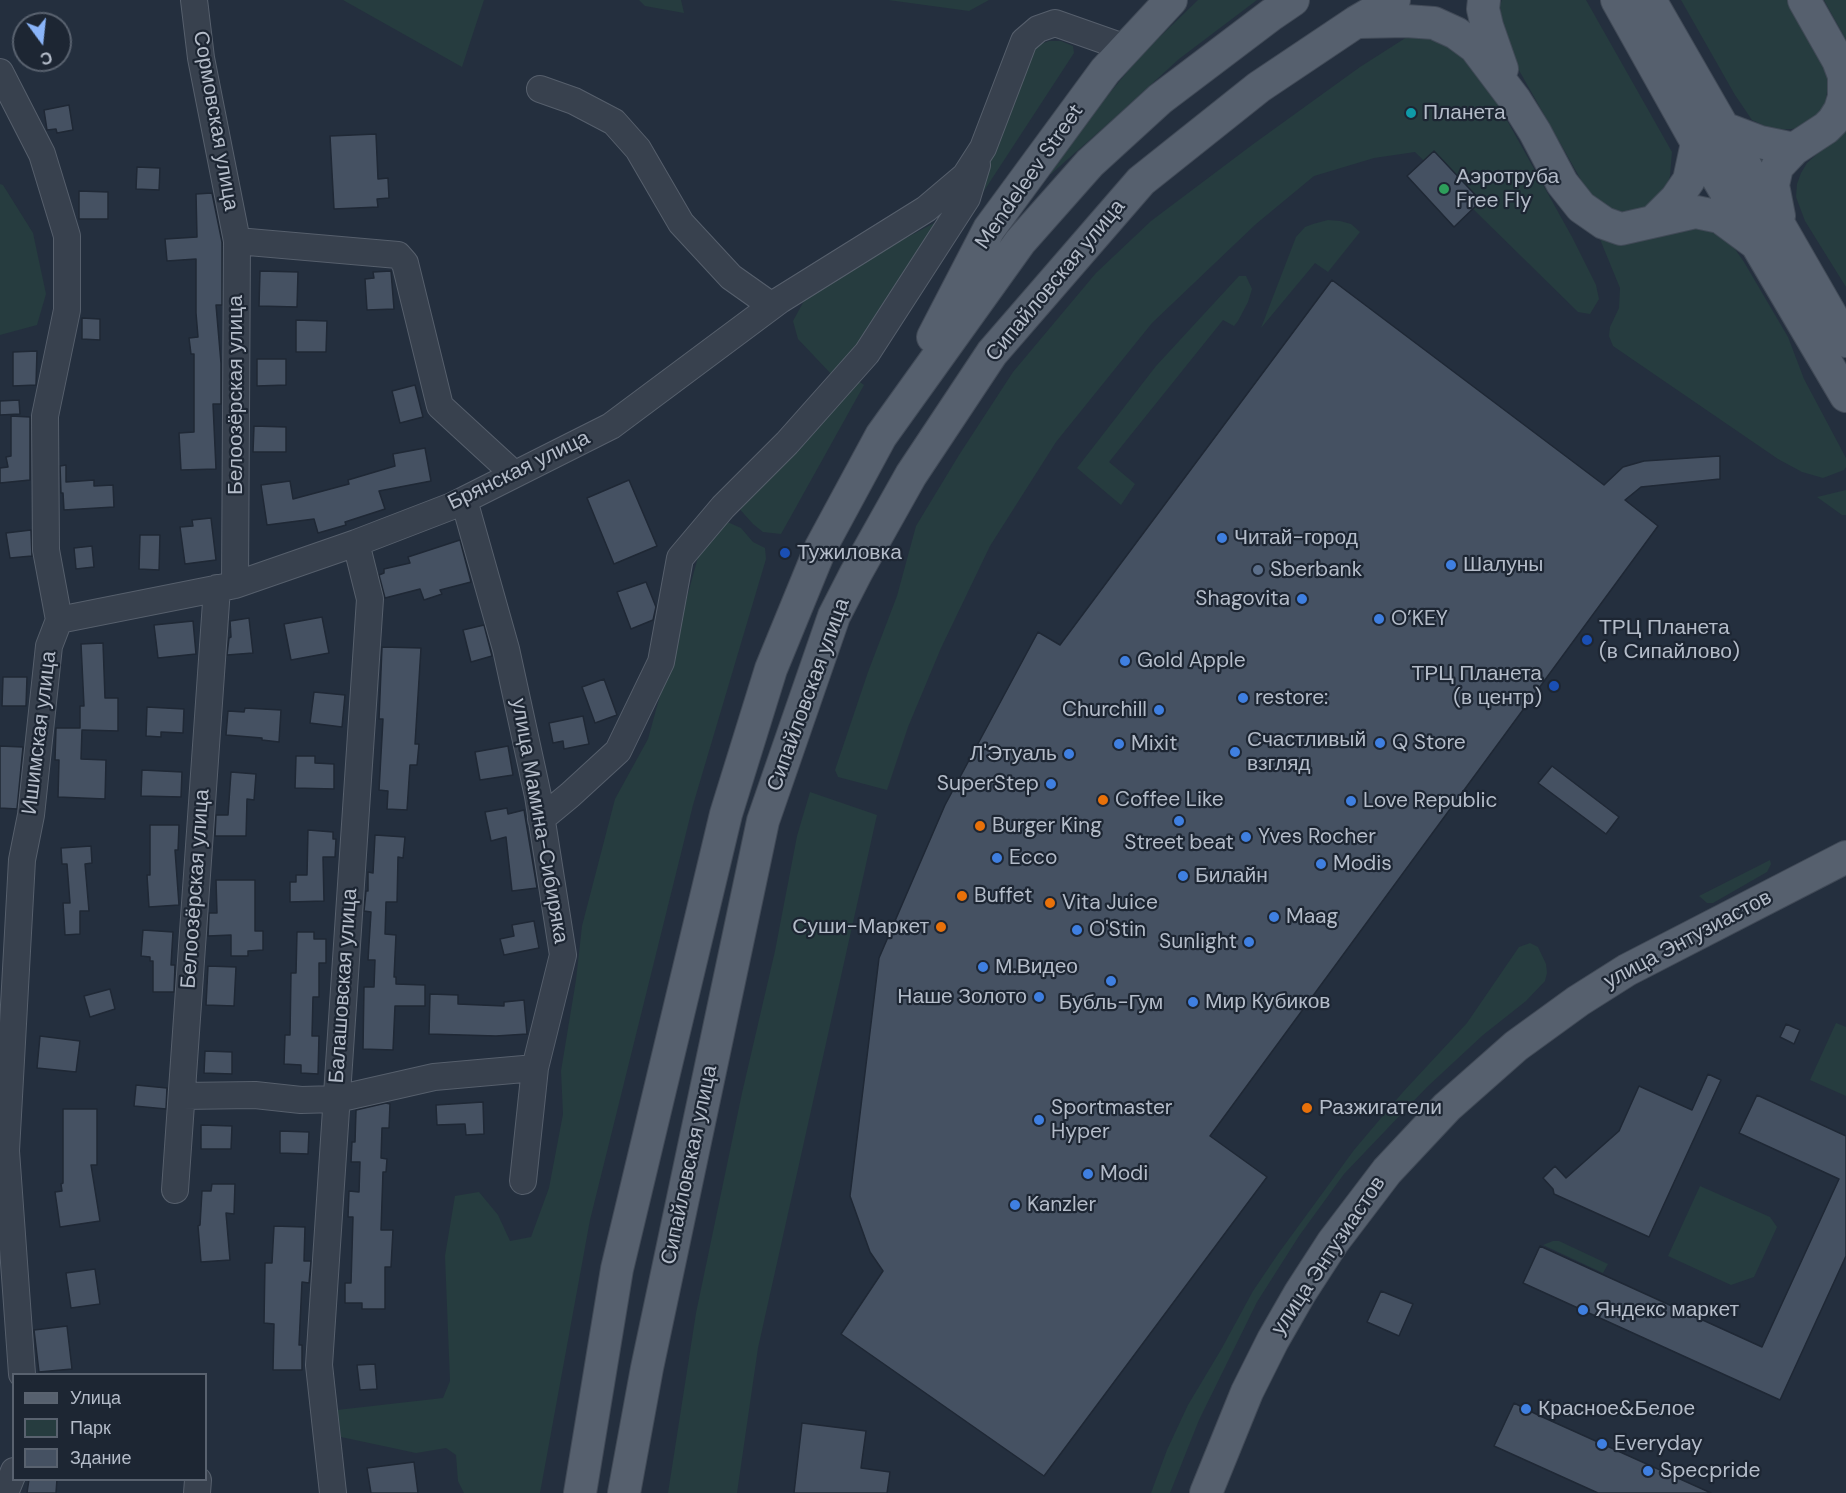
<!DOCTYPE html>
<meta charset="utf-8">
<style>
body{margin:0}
#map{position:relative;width:1846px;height:1493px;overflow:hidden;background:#242f3e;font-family:"DM Sans",sans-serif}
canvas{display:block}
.legend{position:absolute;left:12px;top:1373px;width:195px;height:108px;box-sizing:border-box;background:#1d2633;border:2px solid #59626f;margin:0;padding:8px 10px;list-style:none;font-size:18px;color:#b4bcc9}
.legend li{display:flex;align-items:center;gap:12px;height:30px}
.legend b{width:30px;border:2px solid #59626f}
.north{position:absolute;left:12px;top:12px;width:60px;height:60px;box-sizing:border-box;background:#1d2633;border:2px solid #59626f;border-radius:50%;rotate:165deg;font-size:16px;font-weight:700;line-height:24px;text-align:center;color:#b4bcc9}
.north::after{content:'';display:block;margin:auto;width:21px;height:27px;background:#8ab4f8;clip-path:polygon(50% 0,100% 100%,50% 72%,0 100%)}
</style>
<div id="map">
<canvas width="1846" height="1493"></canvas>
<ul class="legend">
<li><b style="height:8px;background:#56606e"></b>Улица</li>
<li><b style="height:16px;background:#263c3f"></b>Парк</li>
<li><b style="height:16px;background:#455162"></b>Здание</li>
</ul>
<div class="north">С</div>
</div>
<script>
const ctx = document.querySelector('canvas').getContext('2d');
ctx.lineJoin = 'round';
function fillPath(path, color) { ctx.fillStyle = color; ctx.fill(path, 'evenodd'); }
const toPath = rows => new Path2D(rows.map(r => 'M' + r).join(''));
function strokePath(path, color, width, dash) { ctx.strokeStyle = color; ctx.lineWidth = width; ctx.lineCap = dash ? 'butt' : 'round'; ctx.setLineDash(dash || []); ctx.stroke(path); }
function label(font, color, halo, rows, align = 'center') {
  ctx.font = font + ' "DM Sans",sans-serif'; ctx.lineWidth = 4.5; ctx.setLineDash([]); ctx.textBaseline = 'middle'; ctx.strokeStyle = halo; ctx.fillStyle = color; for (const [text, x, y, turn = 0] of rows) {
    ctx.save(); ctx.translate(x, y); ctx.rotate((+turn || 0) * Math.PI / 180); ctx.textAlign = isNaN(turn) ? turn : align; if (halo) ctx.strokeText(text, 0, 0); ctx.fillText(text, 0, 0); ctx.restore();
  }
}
fillPath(toPath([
 [343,0,484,0,462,67],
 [639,0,681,0,684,13,645,6],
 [888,0,989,0,969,11],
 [1198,0,1257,0,1179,59,1111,121,1051,174,1048,174,1086,122,1141,55],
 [1502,0,1586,0,1672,152,1670,176,1662,203,1636,216,1606,210,1589,194,1516,65,1503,32,1500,5],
 [1681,0,1794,0,1823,51,1829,79,1825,105,1814,124,1792,129,1774,130,1752,120,1735,95],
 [1824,0,1846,0,1846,40],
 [1407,37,1436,37,1479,70,1572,237,1596,285,1599,299,1590,314,1578,312,1415,152,1374,158,1314,176,1256,224,1152,323,1056,442,990,546,941,648,908,727,887,790,838,777,835,770,868,672,897,596,916,526,959,455,1013,372,1096,273,1151,221,1252,145,1360,67],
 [1049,41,1061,41,1073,46,1074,53,980,197,991,145,1035,46],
 [1846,128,1846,287,1805,221,1796,197,1797,184,1801,173,1807,163],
 [0,184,3,185,33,233,46,294,37,325,0,335],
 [1328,220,1340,221,1351,224,1360,232,1328,272,1315,263,1261,328,1296,237,1305,227,1313,224],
 [936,222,940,229,856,347,833,376,798,339,793,321,811,288],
 [1708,225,1730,242,1744,262,1788,337,1804,379,1846,458,1846,467,1844,470,1823,478,1802,472,1778,459,1613,346,1609,336,1610,327,1619,308,1620,288,1597,232],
 [1239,276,1246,276,1252,289,1248,302,1238,321,1234,326,1223,320,1109,462,1135,484,1121,505,1077,468,1156,366],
 [857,380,864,385,781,534,763,532,753,524,736,505],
 [1846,490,1846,515,1842,515,1817,497],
 [723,520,741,528,753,542,765,548,766,559,693,805,590,1220,540,1493,464,1493,458,1481,456,1455,446,1448,416,1453,341,1437,337,1410,443,1398,450,1381,445,1256,455,1196,479,1192,498,1215,510,1241,531,1237,549,1188,563,1114,561,1071,576,980,582,926,615,799,648,739,703,539],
 [810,792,877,815,758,1348,737,1493,668,1493,696,1313,742,1093,775,951,797,836],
 [1770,860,1771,864,1767,872,1713,903,1707,903,1699,896],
 [1530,943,1538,947,1546,964,1547,973,1545,981,1526,1001,1483,1035,1427,1087,1344,1174,1299,1236,1257,1302,1199,1420,1170,1493,1151,1493,1167,1450,1188,1405,1222,1348,1253,1291,1278,1254,1354,1150,1403,1092,1467,1023,1519,947],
 [1836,1023,1846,1027,1846,1096,1810,1080],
 [1700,1186,1770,1217,1777,1227,1754,1277,1731,1285,1668,1256],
 [1553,1241,1559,1241,1608,1264,1603,1273,1543,1245]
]), '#263c3f');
const building = toPath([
 [69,105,73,130,57,133,56,129,47,130,44,110,69,105],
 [376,134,378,179,388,178,389,198,377,199,378,207,334,209,330,136,376,134],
 [1434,151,1481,201,1454,227,1407,176,1434,151],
 [137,167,160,168,159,190,136,189,137,167],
 [79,191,108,192,108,219,79,219,79,191],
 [212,193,222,242,222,305,216,305,221,363,221,404,213,404,216,469,181,470,179,433,194,432,194,354,191,354,189,338,198,337,196,313,196,259,167,261,165,239,197,237,196,194,212,193],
 [260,271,298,272,297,307,259,306,260,271],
 [391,271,394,309,367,310,365,279,374,278,373,272,391,271],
 [1332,280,1604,485,1623,467,1644,461,1720,456,1720,479,1641,487,1625,500,1658,526,1210,1136,1267,1177,1044,1476,841,1334,883,1271,870,1252,850,1196,879,958,945,805,1038,632,1060,645,1332,280],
 [82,318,100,319,100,340,82,339,82,318],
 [296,320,327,321,326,352,296,352,296,320],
 [37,351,36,385,13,386,13,352,37,351],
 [257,359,286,359,286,385,257,386,257,359],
 [415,385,423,417,400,423,392,391,415,385],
 [19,400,20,414,0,415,0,401,19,400],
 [11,416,30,417,30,480,0,483,0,468,8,467,6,457,11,456,11,416],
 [254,426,286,427,286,452,253,452,254,426],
 [425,448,431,481,379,491,385,509,345,522,346,525,318,533,314,519,267,525,261,485,290,481,293,499,349,484,348,480,395,466,393,454,425,448],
 [66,465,66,482,94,480,94,486,113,485,114,507,64,510,63,493,61,493,60,466,66,465],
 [629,480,657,546,614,564,587,498,629,480],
 [211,518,216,560,185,564,180,527,193,526,192,520,211,518],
 [31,530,32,556,10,558,6,533,31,530],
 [140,535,160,535,159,570,139,569,140,535],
 [460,540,471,582,440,590,442,594,424,600,420,589,385,598,379,575,384,573,384,569,410,563,408,557,460,540],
 [92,546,94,567,76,569,74,548,92,546],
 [646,582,656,607,653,620,631,629,617,592,646,582],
 [322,617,329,653,291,660,284,624,322,617],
 [249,618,253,653,227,655,229,638,231,637,230,621,249,618],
 [193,621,196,654,158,658,154,625,193,621],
 [484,625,492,656,471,662,463,630,484,625],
 [103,643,105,698,118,698,118,731,82,730,81,759,106,760,105,799,58,797,59,760,55,760,56,728,80,728,80,706,84,706,81,644,103,643],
 [382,647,421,648,415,744,419,744,417,765,410,765,407,810,387,809,388,791,379,790,383,719,379,719,382,647],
 [3,677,27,677,26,706,2,706,3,677],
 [604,679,617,715,595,723,582,687,604,679],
 [314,692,345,695,342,727,310,723,314,692],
 [147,707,184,709,183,733,161,732,161,737,146,736,147,707],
 [245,708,281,710,279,742,262,740,262,738,226,735,228,711,244,712,245,708],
 [583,716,589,744,564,749,563,741,553,743,549,723,583,716],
 [0,746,23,747,17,809,0,808,0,746],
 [508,746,513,775,480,780,475,752,508,746],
 [296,756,315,756,315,763,334,764,334,789,295,788,296,756],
 [1552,766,1619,817,1606,834,1538,783,1552,766],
 [142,770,182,772,181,797,141,796,142,770],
 [231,772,256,774,254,800,247,799,246,836,215,836,216,815,228,815,231,772],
 [507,808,508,814,524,810,537,888,512,891,506,837,491,841,485,812,507,808],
 [150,825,179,825,178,850,175,850,179,905,149,907,147,875,150,875,150,825],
 [308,830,333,832,333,839,336,839,335,857,323,857,324,901,290,902,290,882,296,882,296,875,307,875,308,830],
 [375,835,405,837,403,858,398,857,397,902,386,902,385,934,396,935,394,977,396,977,396,984,425,985,425,1006,395,1006,393,1050,363,1049,364,987,374,987,375,960,368,960,371,912,364,911,366,891,368,891,368,872,373,873,375,835],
 [91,846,92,863,85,864,89,911,80,911,80,934,65,935,63,903,70,903,67,864,62,864,61,848,91,846],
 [216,880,255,880,255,931,263,931,263,950,248,951,248,956,231,956,231,935,208,936,209,913,217,913,216,880],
 [534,921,539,948,504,955,500,939,514,936,512,925,534,921],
 [143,930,173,932,171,965,175,965,174,992,153,992,153,961,150,961,150,957,141,956,143,930],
 [297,932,314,932,314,939,326,939,326,963,319,963,319,997,313,997,312,1036,319,1036,318,1074,301,1073,301,1065,284,1064,285,1035,290,1035,291,973,296,973,297,932],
 [208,966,236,967,234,1006,206,1005,208,966],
 [110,989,115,1009,90,1017,84,996,110,989],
 [430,994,458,995,458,1004,504,1006,504,1002,524,1000,527,1034,496,1036,429,1034,430,994],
 [1786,1024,1800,1030,1794,1044,1780,1037,1786,1024],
 [40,1036,80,1041,76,1072,37,1068,40,1036],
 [205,1051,232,1052,232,1074,204,1073,205,1051],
 [1708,1074,1721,1080,1649,1237,1554,1194,1553,1189,1543,1178,1555,1166,1566,1178,1619,1131,1639,1086,1692,1110,1708,1074],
 [136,1085,167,1088,166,1109,134,1106,136,1085],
 [1757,1095,1846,1136,1846,1256,1780,1400,1523,1283,1540,1246,1762,1347,1839,1179,1739,1133,1757,1095],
 [483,1102,484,1134,466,1135,465,1124,437,1125,436,1105,483,1102],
 [386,1103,390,1104,389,1128,382,1128,381,1158,387,1159,386,1172,383,1172,381,1230,393,1230,391,1267,385,1267,385,1309,362,1309,362,1303,345,1303,345,1283,351,1283,353,1217,348,1217,349,1191,359,1192,360,1162,351,1162,352,1142,355,1142,356,1110,386,1103],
 [63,1109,97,1109,97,1165,91,1165,100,1221,60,1227,55,1192,62,1191,61,1184,63,1183,63,1109],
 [201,1125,232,1126,231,1149,201,1149,201,1125],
 [280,1131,309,1132,308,1154,280,1153,280,1131],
 [212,1184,235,1184,234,1214,226,1213,230,1260,201,1262,198,1226,200,1225,202,1191,211,1191,212,1184],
 [274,1226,305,1227,304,1261,311,1261,309,1283,302,1282,299,1345,302,1345,302,1370,273,1370,274,1324,264,1323,265,1263,272,1263,274,1226],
 [95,1269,100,1304,71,1308,66,1273,95,1269],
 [1381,1291,1413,1304,1399,1336,1367,1322,1381,1291],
 [67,1326,72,1369,39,1372,34,1330,67,1326],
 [375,1364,377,1389,360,1390,357,1365,375,1364],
 [1514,1403,1538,1415,1711,1493,1598,1493,1494,1446,1514,1403],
 [802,1423,866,1431,861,1468,890,1472,887,1493,794,1493,802,1423],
 [414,1462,418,1493,371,1493,367,1468,414,1462],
 [29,1479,57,1479,56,1493,27,1493,29,1479]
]);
fillPath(building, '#455162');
strokePath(building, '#1f2835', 1.5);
const minor = toPath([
 [194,0,201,58,237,241,235,585],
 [0,72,42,154,67,236,67,310,45,416,46,550,59,620,49,646,31,815,22,860,6,1151,22,1374],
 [540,89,574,101,614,122,638,149,681,223,731,277,772,306],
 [237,241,398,255,405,263,440,406,514,474],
 [464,500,506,649,538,796,563,955,535,1068,523,1181],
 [59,620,235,585,356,543,452,506,611,426,780,300,926,209,965,176,983,148,1024,41,1038,29,1055,23,1126,48],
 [541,819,570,795,618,751,661,662,680,558,723,507,787,443,867,353,967,198,977,165],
 [182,1096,255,1095,301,1100,337,1099,434,1077,535,1068],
 [175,1190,217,588],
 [5,1493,14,1471],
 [197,1493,198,1480],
 [333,1493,319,1365,370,599,356,543]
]);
const major = toPath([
 [1484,0,1483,9,1487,26,1502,69],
 [1617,0,1697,143,1846,396],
 [1650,0,1846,341],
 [1360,22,1406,21,1434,23,1456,33,1475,47,1515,100,1535,132,1562,183,1581,207,1604,223,1621,229,1696,212,1720,217,1758,245],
 [1723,128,1760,142,1794,149],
 [1779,216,1773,185,1777,167,1794,149,1826,128,1833,121,1840,110,1844,97,1844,76,1838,60,1804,0],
 [1654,221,1676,199,1689,180,1697,143],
 [933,337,989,229,1105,71,1171,0],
 [580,1493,617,1269,726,814,771,669,821,547,881,436,1020,242,1090,163,1160,99,1271,15,1293,0],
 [624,1493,647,1368,763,821,834,616,856,573,911,475,992,353,1141,181,1259,87,1356,22,1394,0],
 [1206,1493,1247,1392,1273,1340,1300,1293,1333,1242,1387,1171,1447,1107,1516,1046,1578,1001,1627,970,1846,857]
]);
strokePath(minor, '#565f6c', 28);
strokePath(major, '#414a57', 34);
strokePath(minor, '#38414e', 26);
strokePath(major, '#56606e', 32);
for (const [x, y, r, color] of [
 [1411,113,6,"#0f9aa8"],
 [1444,189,6,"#2e9e5b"],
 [1222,538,6,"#3f7fe0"],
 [785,553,6,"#1a4fb4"],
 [1451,565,6,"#3f7fe0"],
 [1258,570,6,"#5c6f8a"],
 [1302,599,6,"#3f7fe0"],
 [1379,619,6,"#3f7fe0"],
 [1587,640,6,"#1a4fb4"],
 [1125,661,6,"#3f7fe0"],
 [1554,686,6,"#1a4fb4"],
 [1243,698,6,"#3f7fe0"],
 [1159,710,6,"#3f7fe0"],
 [1380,743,6,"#3f7fe0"],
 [1119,744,6,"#3f7fe0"],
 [1235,752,6,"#3f7fe0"],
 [1069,754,6,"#3f7fe0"],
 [1051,784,6,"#3f7fe0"],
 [1103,800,6,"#e8710a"],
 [1351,801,6,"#3f7fe0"],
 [1179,821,6,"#3f7fe0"],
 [980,826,6,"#e8710a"],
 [1246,837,6,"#3f7fe0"],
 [997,858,6,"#3f7fe0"],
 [1321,864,6,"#3f7fe0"],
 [1183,876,6,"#3f7fe0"],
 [962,896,6,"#e8710a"],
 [1050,903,6,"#e8710a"],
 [1274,917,6,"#3f7fe0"],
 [941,927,6,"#e8710a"],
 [1077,930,6,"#3f7fe0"],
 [1249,942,6,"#3f7fe0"],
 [983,967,6,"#3f7fe0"],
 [1111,981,6,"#3f7fe0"],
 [1039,997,6,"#3f7fe0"],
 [1193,1002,6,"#3f7fe0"],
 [1307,1108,6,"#e8710a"],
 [1039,1120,6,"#3f7fe0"],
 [1088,1174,6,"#3f7fe0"],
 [1015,1205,6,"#3f7fe0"],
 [1583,1310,6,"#3f7fe0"],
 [1526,1409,6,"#3f7fe0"],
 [1602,1444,6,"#3f7fe0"],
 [1648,1471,6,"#3f7fe0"]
]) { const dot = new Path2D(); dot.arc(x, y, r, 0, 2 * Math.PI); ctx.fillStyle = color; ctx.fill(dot); strokePath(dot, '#1d2633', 2); }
label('21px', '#b4bcc9', '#1d2633', [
 ["Планета",1423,113],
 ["Аэротруба",1456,177],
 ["Free Fly",1456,201],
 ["Читай-город",1234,538],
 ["Тужиловка",797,553],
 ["Шалуны",1463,565],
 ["Sberbank",1270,570],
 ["Shagovita",1290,599,"right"],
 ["O’KEY",1391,619],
 ["ТРЦ Планета",1599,628],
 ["(в Сипайлово)",1599,652],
 ["Gold Apple",1137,661],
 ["ТРЦ Планета",1542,674,"right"],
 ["(в центр)",1542,698,"right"],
 ["restore:",1255,698],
 ["Churchill",1147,710,"right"],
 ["Счастливый",1247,740],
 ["взгляд",1247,764],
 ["Q Store",1392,743],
 ["Mixit",1131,744],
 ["Л'Этуаль",1057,754,"right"],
 ["SuperStep",1039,784,"right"],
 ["Coffee Like",1115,800],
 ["Love Republic",1363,801],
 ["Burger King",992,826],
 ["Yves Rocher",1258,837],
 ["Street beat",1179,843,"center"],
 ["Ecco",1009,858],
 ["Modis",1333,864],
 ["Билайн",1195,876],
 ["Buffet",974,896],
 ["Vita Juice",1062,903],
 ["Maag",1286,917],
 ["Суши-Маркет",929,927,"right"],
 ["O'Stin",1089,930],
 ["Sunlight",1237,942,"right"],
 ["М.Видео",995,967],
 ["Наше Золото",1027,997,"right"],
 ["Мир Кубиков",1205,1002],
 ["Бубль-Гум",1111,1003,"center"],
 ["Sportmaster",1051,1108],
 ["Hyper",1051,1132],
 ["Разжигатели",1319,1108],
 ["Modi",1100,1174],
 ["Kanzler",1027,1205],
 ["Яндекс маркет",1595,1310],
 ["Красное&Белое",1538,1409],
 ["Everyday",1614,1444],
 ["Specpride",1660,1471]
], 'left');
label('21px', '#b4bcc9', '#1d2633', [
 ["Сормовская улица",215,121,80],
 ["Mendeleev Street",1030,177,-55],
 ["Сипайловская улица",1056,281,-50],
 ["Белоозёрская улица",236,395,-90],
 ["Брянская улица",519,471,-26],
 ["Сипайловская улица",809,695,-70],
 ["Ишимская улица",40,733,-83],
 ["улица Мамина-Сибиряка",539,821,80],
 ["Белоозёрская улица",196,889,-86],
 ["улица Энтузиастов",1688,940,-28],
 ["Балашовская улица",344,986,-86],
 ["Сипайловская улица",690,1165,-78],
 ["улица Энтузиастов",1329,1256,-56]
]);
</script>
